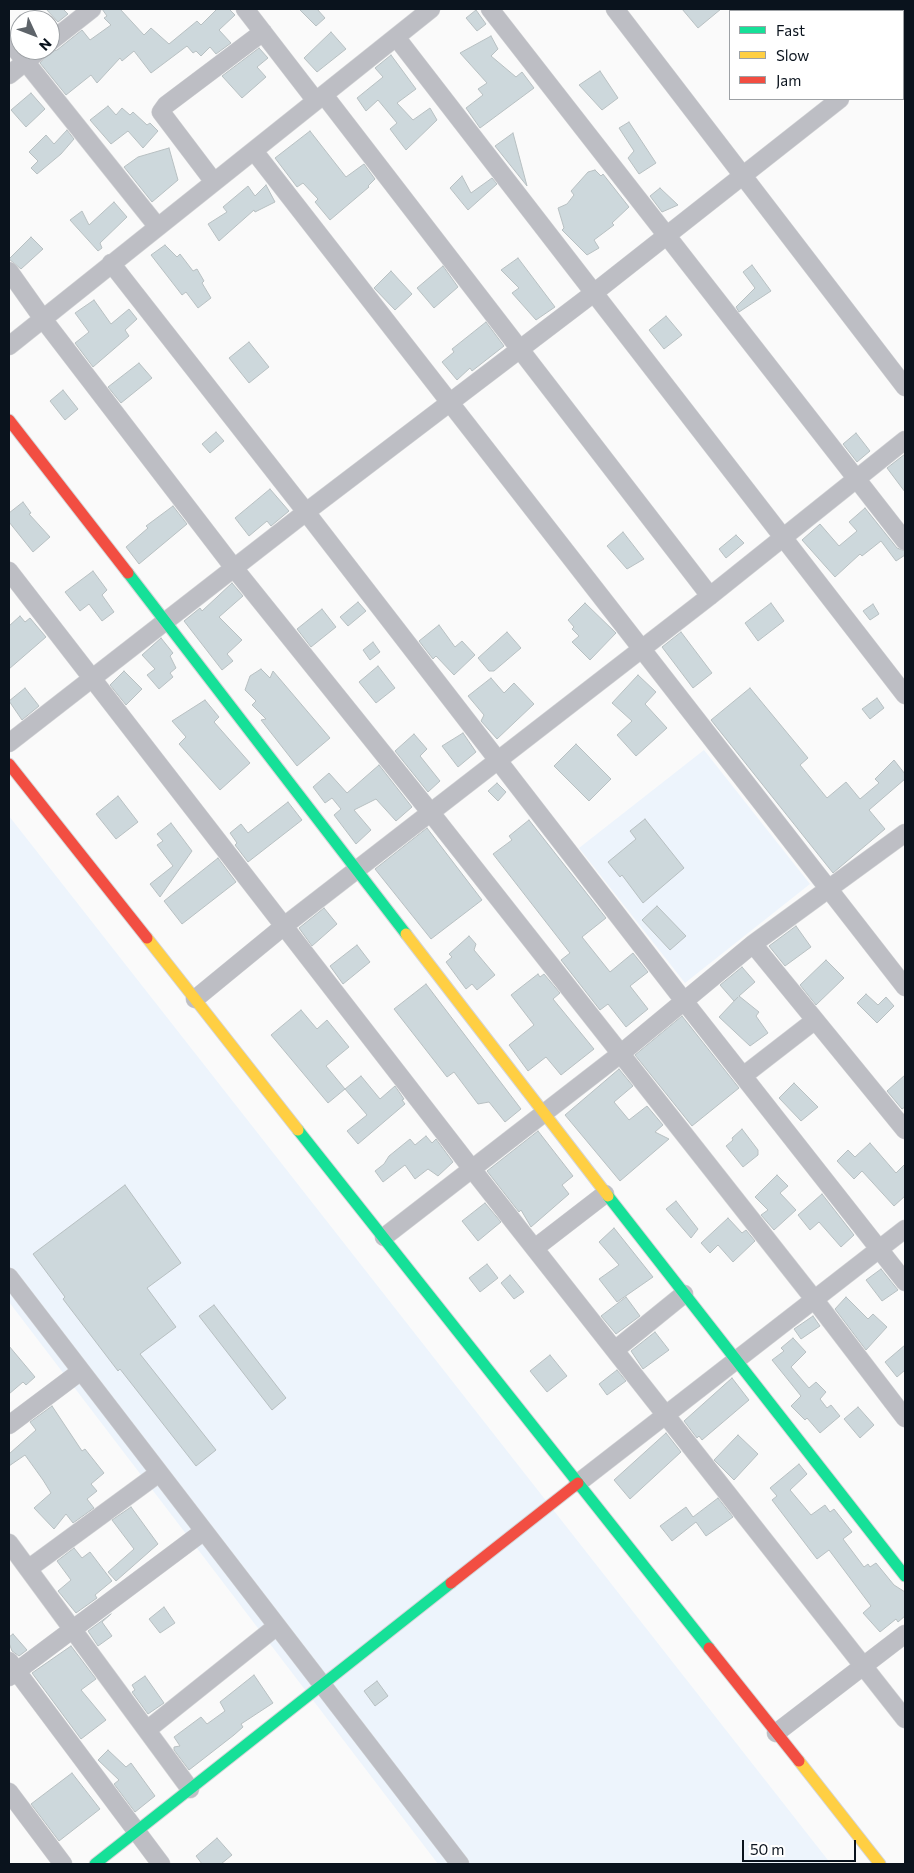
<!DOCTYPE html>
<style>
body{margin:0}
#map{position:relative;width:914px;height:1873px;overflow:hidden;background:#fafafa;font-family:Commissioner,sans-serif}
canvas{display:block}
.frame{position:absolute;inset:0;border:10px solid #0a131d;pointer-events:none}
.legend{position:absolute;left:729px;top:10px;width:175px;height:90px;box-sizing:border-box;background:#fff;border:1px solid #9da1a5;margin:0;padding:6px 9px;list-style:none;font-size:15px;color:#0a131d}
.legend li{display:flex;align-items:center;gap:10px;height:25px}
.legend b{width:25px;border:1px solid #9da1a5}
.north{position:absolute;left:10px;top:10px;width:50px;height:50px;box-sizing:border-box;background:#fff;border:1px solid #9da1a5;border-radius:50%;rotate:133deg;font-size:14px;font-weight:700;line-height:20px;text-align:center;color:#0a131d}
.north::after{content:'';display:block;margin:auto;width:18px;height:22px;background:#5e646a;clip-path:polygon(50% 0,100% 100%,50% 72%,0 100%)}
.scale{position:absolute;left:742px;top:1840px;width:114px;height:22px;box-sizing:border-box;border:2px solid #0a131d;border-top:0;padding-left:6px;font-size:15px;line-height:18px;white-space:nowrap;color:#0a131d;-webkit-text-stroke:4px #fff;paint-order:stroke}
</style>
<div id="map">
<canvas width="914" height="1873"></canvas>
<div class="frame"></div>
<ul class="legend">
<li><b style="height:6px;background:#16e098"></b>Fast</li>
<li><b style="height:6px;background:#ffcf43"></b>Slow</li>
<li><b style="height:6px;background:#f24e42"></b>Jam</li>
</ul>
<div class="north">N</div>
<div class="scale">50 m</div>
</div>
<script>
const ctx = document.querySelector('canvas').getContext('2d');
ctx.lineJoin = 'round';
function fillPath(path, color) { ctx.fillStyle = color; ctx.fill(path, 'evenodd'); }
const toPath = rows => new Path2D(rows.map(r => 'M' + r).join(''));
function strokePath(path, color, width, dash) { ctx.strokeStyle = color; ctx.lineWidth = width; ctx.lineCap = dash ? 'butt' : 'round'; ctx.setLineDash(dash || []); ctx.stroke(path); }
fillPath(toPath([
 [704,750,810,884,685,983,579,848],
 [9,816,831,1864,438,1864,9,1302]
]), '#edf4fc');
const building = toPath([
 [46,9,63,9,68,14,58,22,46,9],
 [102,9,120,9,144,35,151,28,169,44,197,21,201,25,217,9,229,9,235,15,219,30,231,43,216,54,210,47,201,56,196,51,193,53,187,46,151,73,134,51,122,61,120,58,97,83,91,75,66,95,40,63,50,52,57,50,82,30,90,40,111,25,104,18,107,16,102,9],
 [299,9,317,9,325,18,316,26,299,9],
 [682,9,721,9,698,28,682,9],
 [476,10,486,24,477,31,466,18,476,10],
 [331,32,346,49,317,72,304,58,331,32],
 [491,36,498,49,491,56,516,77,522,72,534,88,480,128,466,108,483,95,478,89,487,83,460,53,491,36],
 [259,48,268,58,257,67,266,77,242,98,222,76,259,48],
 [391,55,416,89,397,103,413,120,430,108,437,120,406,150,390,129,397,123,378,100,366,111,357,98,383,77,375,68,391,55],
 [600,71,618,98,602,110,579,85,600,71],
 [31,93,45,109,26,127,11,110,31,93],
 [108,106,116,115,122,108,130,115,133,112,147,125,150,123,158,131,143,148,128,131,111,144,90,120,108,106],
 [629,122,656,163,639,174,628,158,634,151,619,128,629,122],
 [67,130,74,139,61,154,37,174,31,168,38,161,29,152,46,135,54,144,67,130],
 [310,131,346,177,364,164,375,179,368,186,369,187,330,220,315,202,318,199,303,183,297,187,275,158,310,131],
 [513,133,527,186,495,146,513,133],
 [169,148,178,180,152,202,124,167,138,157,169,148],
 [595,170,601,176,603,174,629,207,612,223,614,225,594,240,599,248,587,255,562,230,564,228,558,208,567,204,574,195,571,191,588,172,595,170],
 [462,176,471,193,492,178,497,184,468,210,450,188,462,176],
 [266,185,275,202,255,212,254,210,219,241,208,224,227,212,223,207,248,186,255,196,266,185],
 [660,188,678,205,662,212,650,196,660,188],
 [114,202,127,217,100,243,102,248,98,251,70,220,82,211,89,225,114,202],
 [31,237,43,249,21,269,9,259,31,237],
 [165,245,177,257,180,254,193,271,197,269,204,281,202,283,211,298,198,308,186,292,182,295,151,255,165,245],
 [518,258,555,307,536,320,512,293,519,288,501,270,518,258],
 [752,265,771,291,739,312,736,307,755,288,743,272,752,265],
 [443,266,458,287,434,308,417,288,443,266],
 [391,271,412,294,395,310,374,288,391,271],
 [94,300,111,324,129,309,137,319,125,330,129,336,93,367,75,343,89,332,75,313,94,300],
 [666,316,682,335,664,349,649,330,666,316],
 [486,322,504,346,472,371,470,368,457,380,442,362,454,352,452,349,486,322],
 [249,342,269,367,249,383,229,358,249,342],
 [139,363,152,378,121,403,108,387,139,363],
 [63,390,78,409,65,420,50,401,63,390],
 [216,432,224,441,210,453,202,444,216,432],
 [856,433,870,451,857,462,843,444,856,433],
 [905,454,905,492,887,468,905,454],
 [270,489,289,511,271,526,267,521,249,536,235,518,270,489],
 [23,502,31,513,29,514,50,537,33,552,9,522,9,513,23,502],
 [173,506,187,524,139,564,126,547,148,528,146,526,173,506],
 [865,508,897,548,905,551,905,555,896,561,881,541,862,556,860,554,835,577,802,540,820,524,839,546,857,531,849,522,865,508],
 [623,532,644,559,627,569,607,546,623,532],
 [736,535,744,543,726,558,719,549,736,535],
 [93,571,107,590,102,595,114,612,102,621,89,604,80,611,65,592,93,571],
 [232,583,243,596,219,617,242,640,227,654,233,661,222,670,184,621,200,608,202,611,232,583],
 [358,602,366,611,348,626,340,617,358,602],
 [585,603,616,633,590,660,572,642,579,636,572,629,574,627,568,620,585,603],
 [771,603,784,621,758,641,745,623,771,603],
 [873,604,879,614,870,620,863,611,873,604],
 [322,609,336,627,311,647,297,629,322,609],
 [20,616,25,622,30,618,46,637,9,669,9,626,20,616],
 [439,625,455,647,462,641,475,655,454,675,436,656,433,659,419,641,439,625],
 [507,632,521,648,494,671,489,671,478,658,507,632],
 [681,632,712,673,693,688,662,647,681,632],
 [161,638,173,653,170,656,176,668,170,673,173,677,159,689,147,675,155,669,142,655,161,638],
 [373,642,380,652,370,660,363,650,373,642],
 [378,666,395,688,376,703,359,682,378,666],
 [261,669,270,678,273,671,330,738,297,766,261,720,266,719,252,705,256,701,245,690,250,676,261,669],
 [124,671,142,689,126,705,110,685,124,671],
 [638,675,656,692,645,704,667,728,636,756,617,735,632,721,612,703,638,675],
 [491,678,504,693,514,683,534,704,497,739,481,721,484,715,468,696,491,678],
 [25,688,39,706,22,720,9,701,25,688],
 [750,688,808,758,800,765,827,798,846,782,860,799,879,783,875,779,894,760,905,774,905,779,869,810,885,829,833,873,711,720,750,688],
 [877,698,884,708,870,719,862,709,877,698],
 [205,700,219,717,214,722,250,763,220,790,179,744,186,737,172,721,205,700],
 [463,733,476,752,458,767,442,746,463,733],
 [414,734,427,749,420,756,440,781,428,792,395,751,414,734],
 [576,744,611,779,589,801,554,766,576,744],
 [379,765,412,807,396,821,376,799,354,810,371,830,356,844,334,815,341,809,332,798,325,803,313,787,329,773,347,793,379,765],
 [497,783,506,792,498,801,488,791,497,783],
 [118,796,138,822,116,839,96,814,118,796],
 [288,802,302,820,248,862,235,845,237,843,230,833,241,824,248,833,288,802],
 [645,819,684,868,643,903,622,875,620,877,608,862,636,839,630,831,645,819],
 [529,820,606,918,582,937,610,972,633,953,648,972,630,986,648,1009,626,1027,608,1004,600,1010,561,960,570,953,493,854,512,840,509,836,529,820],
 [171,823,192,851,160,897,150,884,173,866,157,845,163,841,157,834,171,823],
 [427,828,482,900,431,939,375,869,427,828],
 [218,858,236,882,182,924,164,901,218,858],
 [657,906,686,936,670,950,642,920,657,906],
 [324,908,337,924,312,946,299,928,324,908],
 [796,926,811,947,785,966,769,946,796,926],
 [469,936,476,944,474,950,495,975,477,990,472,984,466,989,446,962,452,957,449,954,469,936],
 [357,945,370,962,343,984,330,966,357,945],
 [826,960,844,978,816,1005,800,985,826,960],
 [742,967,755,982,739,996,759,1012,756,1016,768,1033,750,1046,719,1017,738,997,734,1001,720,985,742,967],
 [538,974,540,977,544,974,560,993,553,999,594,1049,561,1075,546,1057,528,1071,509,1045,534,1025,511,995,538,974],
 [426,984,521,1109,505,1122,489,1102,478,1104,454,1072,447,1077,394,1009,426,984],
 [866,994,878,1005,886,997,894,1006,877,1023,857,1003,866,994],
 [301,1010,317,1029,327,1020,349,1047,326,1066,345,1089,328,1103,271,1035,301,1010],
 [682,1016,739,1088,692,1126,635,1055,682,1016],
 [619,1069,633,1086,614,1102,629,1120,647,1106,663,1125,655,1132,669,1139,620,1181,565,1115,619,1069],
 [905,1075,905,1107,902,1109,887,1091,905,1075],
 [361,1076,380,1099,395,1086,404,1099,402,1100,405,1104,358,1144,347,1131,367,1115,345,1089,361,1076],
 [794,1083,818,1107,801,1121,779,1098,794,1083],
 [742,1129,758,1150,758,1155,743,1167,726,1146,733,1140,732,1138,742,1129],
 [538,1131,573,1176,562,1185,569,1194,531,1227,521,1210,519,1212,487,1171,538,1131],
 [426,1136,432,1143,436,1139,453,1162,438,1176,428,1169,415,1179,405,1165,383,1182,375,1171,384,1164,389,1156,410,1139,415,1145,426,1136],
 [870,1143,896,1173,905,1164,905,1196,894,1206,862,1171,854,1179,837,1161,848,1150,855,1157,870,1143],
 [777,1175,788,1186,780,1193,796,1210,774,1230,761,1215,768,1210,755,1197,777,1175],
 [125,1185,181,1263,147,1288,176,1327,140,1354,216,1450,196,1466,120,1369,118,1371,63,1299,65,1297,33,1254,125,1185],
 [822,1194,854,1235,841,1247,819,1222,810,1230,798,1215,822,1194],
 [676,1201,698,1229,691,1238,666,1209,676,1201],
 [485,1203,501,1222,478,1241,462,1221,485,1203],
 [728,1218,742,1233,746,1230,755,1241,733,1262,718,1245,710,1253,701,1243,728,1218],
 [614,1228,653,1277,617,1302,599,1279,619,1265,599,1242,614,1228],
 [487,1264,498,1278,480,1292,469,1278,487,1264],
 [881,1269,898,1290,882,1301,866,1280,881,1269],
 [510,1275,524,1292,514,1299,501,1283,510,1275],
 [626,1297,640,1316,616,1334,601,1316,626,1297],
 [846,1297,868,1319,873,1314,887,1327,866,1350,835,1309,846,1297],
 [214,1305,286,1398,272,1410,199,1316,214,1305],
 [813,1316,820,1326,801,1339,794,1329,813,1316],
 [655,1332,669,1350,643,1369,631,1351,655,1332],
 [793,1338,806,1352,791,1367,809,1388,816,1382,826,1392,820,1399,827,1408,831,1405,840,1416,820,1433,807,1418,805,1420,791,1406,801,1396,772,1360,784,1351,781,1348,793,1338],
 [905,1345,905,1370,897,1377,885,1362,905,1345],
 [9,1346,35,1377,26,1385,23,1382,9,1394,9,1346],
 [550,1355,567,1376,547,1392,530,1371,550,1355],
 [617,1370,626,1381,607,1395,599,1384,617,1370],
 [732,1378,749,1400,702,1440,699,1436,697,1438,684,1421,732,1378],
 [52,1406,82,1451,85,1449,104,1473,91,1484,97,1491,87,1499,94,1508,73,1523,66,1514,54,1529,34,1508,51,1493,43,1480,25,1455,9,1466,9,1454,36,1430,30,1422,52,1406],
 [858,1407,874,1425,860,1438,844,1419,858,1407],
 [666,1433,681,1452,630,1499,614,1480,666,1433],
 [738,1435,758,1454,734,1480,714,1460,738,1435],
 [799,1464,807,1474,790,1490,811,1515,825,1505,830,1512,834,1509,852,1532,843,1539,864,1567,868,1564,870,1567,876,1563,894,1585,905,1592,905,1616,898,1622,896,1619,880,1632,863,1613,871,1606,829,1550,817,1559,772,1500,777,1496,770,1488,799,1464],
 [718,1498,733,1517,706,1536,696,1522,672,1541,660,1526,686,1507,693,1517,718,1498],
 [131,1507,158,1544,116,1581,108,1572,134,1549,112,1520,131,1507],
 [74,1548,82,1558,90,1552,112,1581,95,1595,97,1598,76,1613,58,1591,71,1580,57,1561,74,1548],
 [164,1607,175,1623,160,1633,149,1619,164,1607],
 [111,1614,102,1622,112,1636,98,1646,88,1631,111,1614],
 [13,1634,27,1650,19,1656,12,1651,9,1643,9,1637,13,1634],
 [71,1646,96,1679,81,1690,106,1720,81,1739,32,1673,71,1646],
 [254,1675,273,1703,241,1724,243,1727,234,1735,189,1770,174,1750,174,1747,180,1746,174,1737,201,1717,207,1724,225,1711,220,1702,254,1675],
 [145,1676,164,1703,148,1714,132,1692,135,1690,132,1685,145,1676],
 [377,1681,388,1696,375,1706,364,1691,377,1681],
 [108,1750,126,1767,131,1763,155,1796,135,1812,114,1784,119,1780,98,1760,108,1750],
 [72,1773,100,1809,59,1841,31,1804,72,1773],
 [217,1838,232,1855,221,1864,202,1864,196,1856,217,1838]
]);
fillPath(building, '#cdd8dc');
strokePath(building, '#b8c0c2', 1);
const street = toPath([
 [245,9,316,101],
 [490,9,905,541],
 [615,9,905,387],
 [870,9,872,11],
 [396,37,905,695],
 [9,41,157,226],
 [50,42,92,9],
 [903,50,905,48],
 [9,75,40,50],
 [324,95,710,596],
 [254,151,905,987],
 [214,182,161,112,166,105,263,32],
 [111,263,306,512,684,1001,905,1282],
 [9,271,43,319,234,568,431,813,814,1299,905,1418],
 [9,346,431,9],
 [9,571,472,1169,905,1719],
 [9,743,306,512,595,292,840,99],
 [753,944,905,1130],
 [195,999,284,926,710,596,905,440],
 [743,1076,814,1021],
 [384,1237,619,1055,753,944,905,833],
 [535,1248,605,1194],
 [9,1277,460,1864],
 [615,1350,684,1294],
 [9,1425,81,1371],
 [578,1483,905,1229],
 [9,1543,190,1789],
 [28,1569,159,1473],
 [9,1661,161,1864],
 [9,1677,204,1531],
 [147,1730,277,1626],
 [776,1733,905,1634],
 [9,1792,63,1864]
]);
const fast = toPath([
 [128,573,406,934],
 [298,1130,709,1648],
 [608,1196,905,1576],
 [95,1864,451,1583]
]);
const slow = toPath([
 [406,934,608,1196],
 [147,938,298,1130],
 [799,1761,880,1864]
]);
const jam = toPath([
 [9,420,128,573],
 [9,764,147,938],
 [451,1583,578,1483],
 [709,1648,799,1761]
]);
strokePath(street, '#d4d5d7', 19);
strokePath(fast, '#d4d5d7', 13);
strokePath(slow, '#d4d5d7', 13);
strokePath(jam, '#d4d5d7', 13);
strokePath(street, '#bdbec4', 18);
strokePath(fast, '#16e098', 11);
strokePath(slow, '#ffcf43', 11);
strokePath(jam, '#f24e42', 11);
</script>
